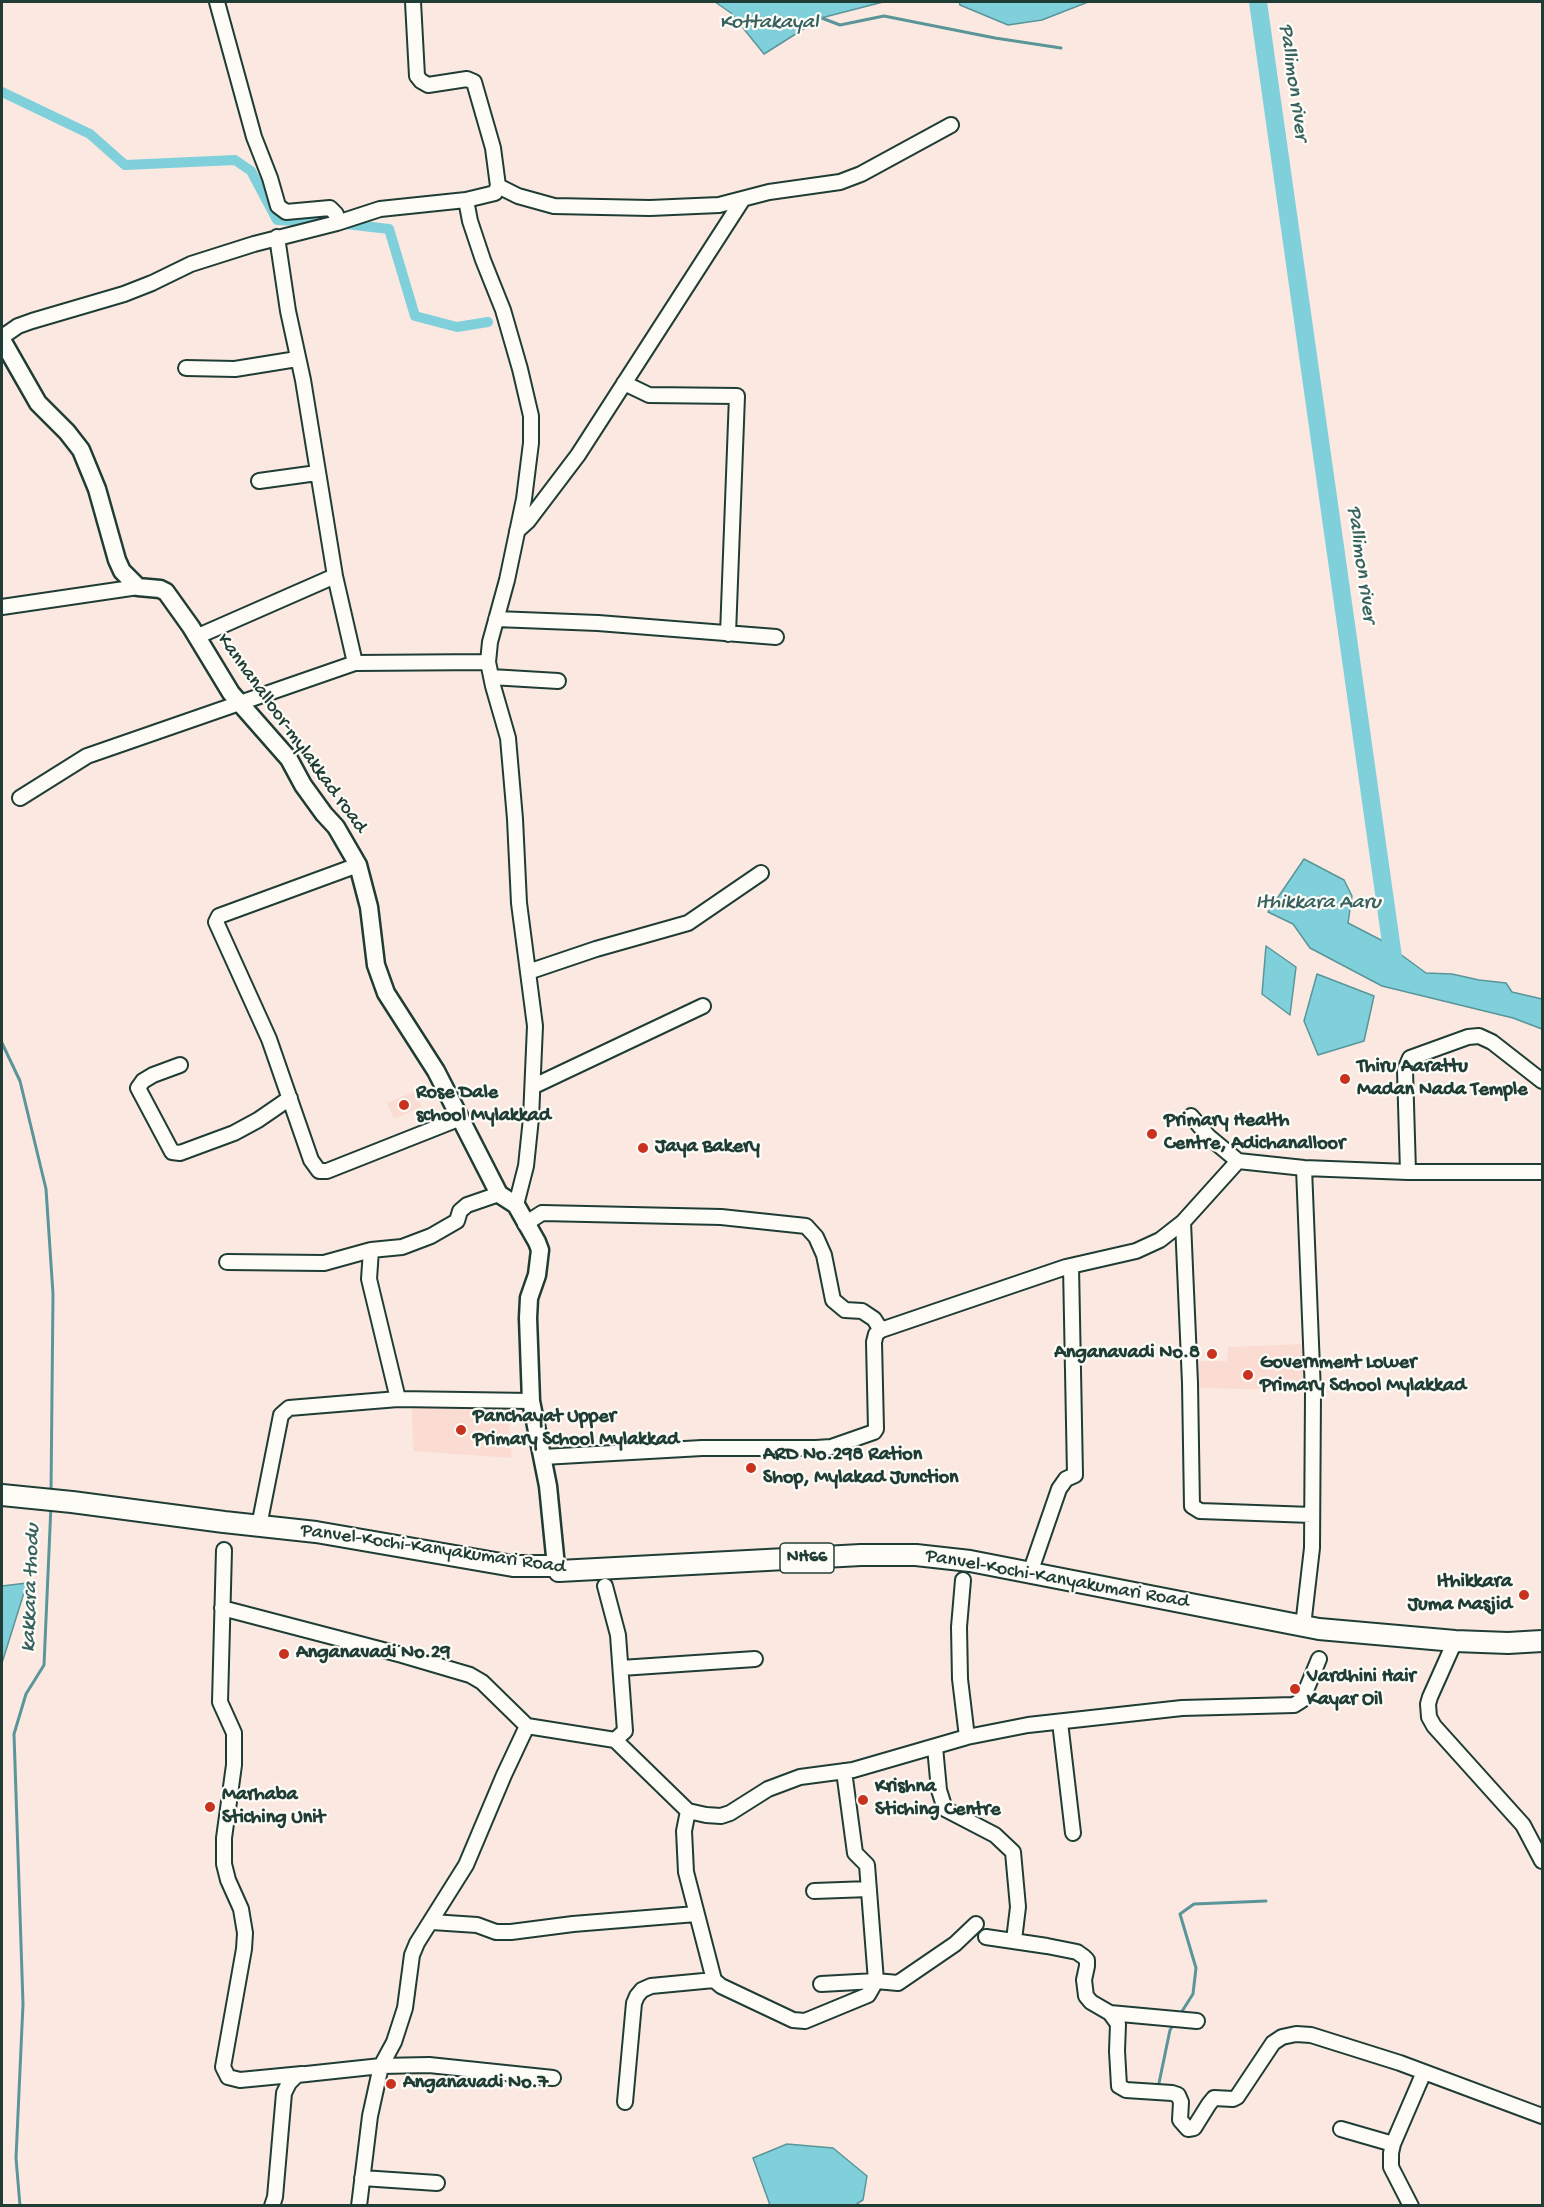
<!DOCTYPE html>
<style>
body{margin:0}
#map{position:relative;width:1544px;height:2207px;overflow:hidden;background:#fbe9e1;font-family:"Gochi Hand",sans-serif}
canvas{display:block}
.frame{position:absolute;inset:0;border:3px solid #1f3d34;pointer-events:none}
</style>
<div id="map">
<canvas width="1544" height="2207"></canvas>
<div class="frame"></div>
</div>
<script>
const ctx = document.querySelector('canvas').getContext('2d');
ctx.lineJoin = 'round';
function fillPath(path, color) { ctx.fillStyle = color; ctx.fill(path, 'evenodd'); }
const toPath = rows => new Path2D(rows.map(r => 'M' + r).join(''));
function strokePath(path, color, width, dash) { ctx.strokeStyle = color; ctx.lineWidth = width; ctx.lineCap = dash ? 'butt' : 'round'; ctx.setLineDash(dash || []); ctx.stroke(path); }
function label(font, color, halo, rows, align = 'center') {
  ctx.font = font + ' "Gochi Hand",sans-serif'; ctx.lineWidth = 4.5; ctx.setLineDash([]); ctx.textBaseline = 'middle'; ctx.strokeStyle = halo; ctx.fillStyle = color; for (const [text, x, y, turn = 0] of rows) {
    ctx.save(); ctx.translate(x, y); ctx.rotate((+turn || 0) * Math.PI / 180); ctx.textAlign = isNaN(turn) ? turn : align; if (halo) ctx.strokeText(text, 0, 0); ctx.fillText(text, 0, 0); ctx.restore();
  }
}
fillPath(toPath([
 [414,1092,422,1107,394,1119,387,1103],
 [1303,1344,1305,1390,1192,1388,1192,1361,1227,1361,1228,1347],
 [412,1407,507,1407,512,1458,413,1451]
]), '#fadcd2');
const water = toPath([
 [715,2,883,2,821,18,764,54,731,13,715,2],
 [959,2,1088,2,1042,20,1008,25,960,5,959,2],
 [1304,859,1344,880,1352,896,1348,923,1381,940,1426,973,1452,974,1479,980,1506,983,1512,992,1542,999,1542,1029,1513,1018,1382,986,1310,948,1293,924,1268,912,1304,859],
 [1266,946,1296,967,1290,1015,1262,994,1266,946],
 [1317,974,1374,996,1364,1041,1318,1055,1304,1021,1317,974],
 [27,1583,2,1663,2,1586,27,1583],
 [787,2144,833,2148,867,2176,863,2200,855,2205,770,2205,753,2158,787,2144]
]);
fillPath(water, '#80d0dc');
strokePath(water, '#599599', 1.5);
strokePath(toPath([
 [819,17,840,25,884,16,995,38,1061,48],
 [2,1043,20,1081,46,1189,53,1294,51,1493],
 [1179,2016,1193,1994,1196,1968,1180,1914,1194,1904,1266,1901],
 [1159,2083,1170,2030,1174,2024],
 [20,2206,16,2158,23,2004,14,1734,26,1694,44,1665,51,1505]
]), '#599599', 3);
strokePath(toPath([
 [2,92,90,134,125,165,235,160,251,171,277,220,337,223,389,229,415,316,457,327,488,322]
]), '#80d0dc', 10);
strokePath(toPath([
 [1258,2,1395,971]
]), '#80d0dc', 18);
const minor = toPath([
 [217,2,254,137,270,178,278,206,286,212,330,208,336,214,337,223],
 [498,186,518,196,554,206,650,208,719,205,769,192,840,182,861,174,951,125],
 [466,200,470,221,483,260,503,310,520,369,531,416,531,443,524,499,507,580,490,642,488,662,493,686,508,738,515,819,519,903,535,1026,531,1118,526,1166,516,1205],
 [277,237,288,311,303,380,335,576,355,663],
 [2,337,18,326,32,321,124,294,152,283,191,264,254,244,337,223,380,209,466,200,495,193,498,186,493,148,474,82,467,79,428,85,421,81,417,76,413,2],
 [186,368,235,369,297,359],
 [624,383,649,395,737,396,728,634],
 [259,481,317,473],
 [517,531,528,521,578,455,743,199],
 [2,607,138,587],
 [496,619,598,623,776,637],
 [196,637,335,576],
 [491,677,558,681],
 [20,798,87,756,355,663,488,662],
 [358,865,219,916,216,922,269,1039,311,1160,319,1171,327,1171,461,1118],
 [528,972,596,949,688,923,761,873],
 [180,1065,153,1075,143,1081,138,1088,172,1152,180,1153,234,1133,258,1120,290,1098],
 [534,1086,703,1006],
 [1191,1116,1209,1137,1238,1161,1304,1168,1408,1172,1542,1172],
 [1408,1172,1405,1070,1410,1058,1468,1037,1479,1036,1492,1042,1542,1081],
 [1183,1222,1190,1383,1192,1506,1200,1511,1312,1515],
 [525,1224,542,1213,721,1217,806,1226,816,1237,824,1255,833,1300,845,1310,862,1311,874,1319,881,1330],
 [371,1250,402,1247,431,1236,457,1221,460,1211,467,1205,499,1194],
 [227,1262,324,1263,371,1250,369,1279,398,1399],
 [543,1457,702,1448,816,1448,831,1447,874,1432,876,1429,874,1342,876,1334,881,1330,1066,1267,1136,1251,1160,1240,1183,1222,1238,1161],
 [259,1526,281,1415,289,1408,398,1399,531,1401],
 [224,1550,220,1702,234,1733,234,1765,224,1838,224,1864,228,1880,241,1909,245,1933,244,1949,223,2067,228,2077,240,2080,302,2074],
 [1030,1573,1059,1489,1066,1479,1075,1475,1071,1266],
 [963,1580,959,1627,960,1679,967,1737],
 [222,1608,402,1655,470,1675,482,1682,527,1726],
 [1303,1626,1312,1548,1313,1393,1304,1168],
 [1455,1641,1430,1697,1428,1704,1429,1717,1434,1726,1523,1825,1542,1861],
 [621,1668,755,1659],
 [1060,1722,1073,1833],
 [615,1740,688,1811,706,1815,721,1816,730,1813,768,1789,800,1777,853,1770,967,1737,1028,1725,1182,1708,1294,1705,1302,1700,1319,1659],
 [935,1747,939,1790,945,1809,995,1835,1013,1852,1018,1907,1014,1940],
 [688,1811,684,1831,686,1872,714,1980,721,1986,793,2020,805,2021,868,1995,876,1981,867,1865,855,1853,844,1771],
 [814,1891,869,1889],
 [432,1922,477,1925,496,1932,511,1932,573,1924,696,1914],
 [986,1937,1047,1946,1077,1952,1084,1957,1087,1960,1087,1966,1084,1980,1086,1996,1091,2002,1110,2013,1118,2024,1117,2051,1119,2086,1126,2090,1172,2093,1178,2095,1181,2102,1180,2120,1188,2129,1194,2128,1209,2104,1214,2098,1233,2099,1237,2097,1273,2043,1282,2037,1296,2034,1311,2035,1400,2063,1542,2116],
 [821,1984,876,1981,898,1983,955,1944,976,1924],
 [1110,2013,1197,2021],
 [625,2102,634,2003,637,1996,642,1990,651,1986,714,1980],
 [1341,2129,1393,2144],
 [362,2178,437,2183],
 [272,2206,275,2197,284,2093,289,2083,297,2075,381,2066,429,2065,553,2078],
 [359,2206,370,2116,381,2066,394,2042,405,2008,412,1955,417,1943,466,1865,504,1775,527,1726,615,1740,625,1731,618,1635,605,1586],
 [1411,2206,1391,2167,1391,2153,1393,2144,1424,2072]
]);
const major = toPath([
 [2,340,38,403,67,432,81,450,97,489,117,560,122,571,138,587,160,589,166,592,191,627,231,693,289,759,303,785,324,814,336,827,358,865,369,907,376,965,386,993,436,1071,499,1194,516,1205,537,1242,540,1250,537,1275,529,1298,528,1318,531,1401,548,1486,556,1566]
]);
const highway = toPath([
 [2,1495,72,1502,224,1522,316,1532,513,1566,556,1566,559,1571,861,1555,916,1555,970,1561,1319,1629,1455,1641,1508,1643,1542,1641]
]);
strokePath(minor, '#1f3d34', 18);
strokePath(major, '#1f3d34', 21);
strokePath(highway, '#1f3d34', 24);
strokePath(minor, '#fdfcf7', 14);
strokePath(major, '#fdfcf7', 16);
strokePath(highway, '#fdfcf7', 20);
for (const [x, y, r, color] of [
 [1345,1079,6,"#c8321e"],
 [404,1105,6,"#c8321e"],
 [1152,1134,6,"#c8321e"],
 [643,1148,6,"#c8321e"],
 [1212,1354,6,"#c8321e"],
 [1248,1375,6,"#c8321e"],
 [461,1430,6,"#c8321e"],
 [751,1468,6,"#c8321e"],
 [1524,1595,6,"#c8321e"],
 [284,1654,6,"#c8321e"],
 [1295,1689,6,"#c8321e"],
 [863,1800,6,"#c8321e"],
 [210,1807,6,"#c8321e"],
 [391,2084,6,"#c8321e"]
]) { const dot = new Path2D(); dot.arc(x, y, r, 0, 2 * Math.PI); ctx.fillStyle = color; ctx.fill(dot); strokePath(dot, '#fdfcf7', 2); }
for (const [x, y, w] of [
 [807,1558,54]
]) { const box = new Path2D(); box.roundRect(x - w / 2, y - 15, w, 30, 4.5); ctx.fillStyle = '#fdfcf7'; ctx.fill(box); strokePath(box, '#1f3d34', 1.5); }
label('bold 18px', '#1f3d34', null, [
 ["NH66",807,1558]
]);
label('20px', '#1f3d34', '#fdfcf7', [
 ["Kannanalloor-mylakkad road",291,734,54],
 ["Panvel-Kochi-Kanyakumari Road",433,1550,8],
 ["Panvel-Kochi-Kanyakumari Road",1057,1580,10]
]);
label('bold 20px', '#1f3d34', '#fdfcf7', [
 ["Thiru Aarattu",1357,1068],
 ["Madan Nada Temple",1357,1091],
 ["Rose Dale",416,1094],
 ["school Mylakkad",416,1117],
 ["Primary Health",1164,1122],
 ["Centre, Adichanalloor",1164,1145],
 ["Jaya Bakery",655,1148],
 ["Anganavadi No.8",1200,1354,"right"],
 ["Government Lower",1260,1364],
 ["Primary School Mylakkad",1260,1387],
 ["Panchayat Upper",473,1418],
 ["Primary School Mylakkad",473,1441],
 ["ARD No.298 Ration",763,1456],
 ["Shop, Mylakad Junction",763,1479],
 ["Ithikkara",1512,1583,"right"],
 ["Juma Masjid",1512,1606,"right"],
 ["Anganavadi No.29",296,1654],
 ["Vardhini Hair",1307,1678],
 ["Kayar Oil",1307,1701],
 ["Krishna",875,1788],
 ["Stiching Centre",875,1811],
 ["Marhaba",222,1796],
 ["Stiching Unit",222,1819],
 ["Anganavadi No.7",403,2084]
], 'left');
label('italic 21px', '#37625e', '#fdfcf7', [
 ["Kottakayal",769,24],
 ["Pallimon river",1292,82,82],
 ["Pallimon river",1360,564,82],
 ["Ithikkara Aaru",1318,904],
 ["kakkara thodu",32,1588,-88]
]);
</script>
